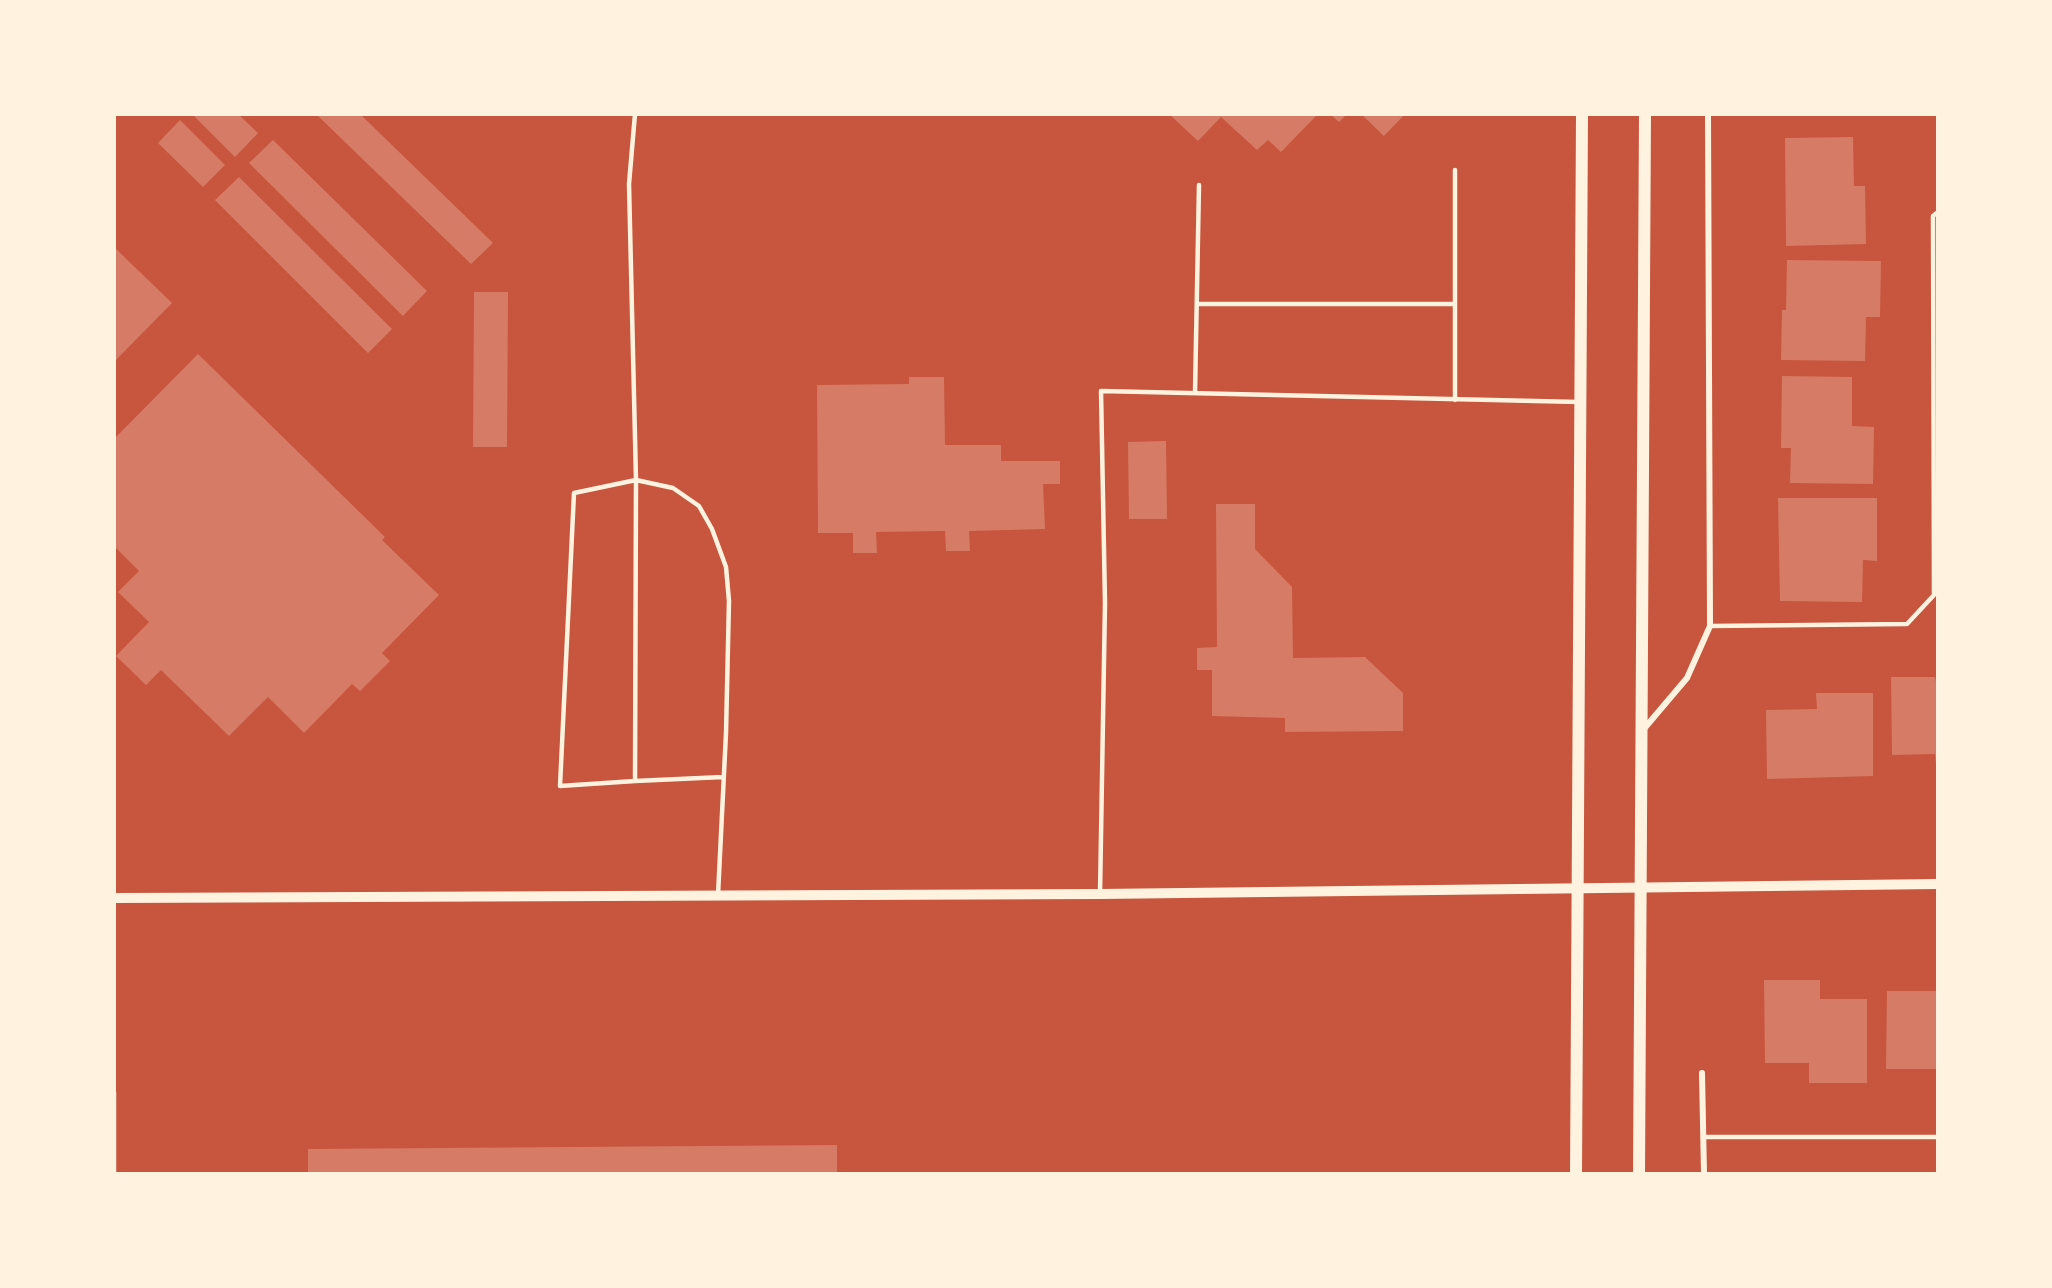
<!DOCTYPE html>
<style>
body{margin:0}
#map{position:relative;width:2052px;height:1288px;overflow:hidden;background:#c8553d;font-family:Ubuntu,sans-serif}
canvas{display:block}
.frame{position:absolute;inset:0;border:116px solid #fff3e0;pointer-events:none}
</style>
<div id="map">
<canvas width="2052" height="1288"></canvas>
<div class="frame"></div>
</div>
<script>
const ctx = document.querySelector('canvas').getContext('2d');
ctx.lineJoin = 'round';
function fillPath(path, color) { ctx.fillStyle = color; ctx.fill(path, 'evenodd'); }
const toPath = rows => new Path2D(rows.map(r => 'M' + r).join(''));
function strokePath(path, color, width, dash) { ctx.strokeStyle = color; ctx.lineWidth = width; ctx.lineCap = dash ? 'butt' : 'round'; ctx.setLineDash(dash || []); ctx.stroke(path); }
fillPath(toPath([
 [192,114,238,114,258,133,235,157],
 [316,114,360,114,493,243,471,264],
 [1169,114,1318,114,1281,152,1268,140,1257,150,1221,117,1198,141],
 [1330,114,1347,114,1339,122],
 [1361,114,1405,114,1384,136],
 [180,120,225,165,203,187,158,143],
 [1853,137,1854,186,1865,186,1866,244,1786,246,1785,138],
 [273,140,427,291,403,316,249,163],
 [239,177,392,329,368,353,215,200],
 [114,247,172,303,114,362],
 [1787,260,1881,261,1880,317,1866,317,1865,361,1781,360,1782,310,1786,310],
 [474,292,508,292,507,447,473,447],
 [198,354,385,537,382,540,439,595,382,653,390,661,360,691,352,684,304,733,268,697,229,736,161,670,146,685,116,656,149,622,118,592,139,571,114,546,114,435,116,437],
 [1782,376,1852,377,1852,426,1874,427,1873,484,1790,483,1791,448,1781,448],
 [909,377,944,377,945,445,1001,445,1001,461,1060,461,1060,484,1043,484,1045,529,969,531,970,551,946,551,945,531,876,532,877,553,853,553,853,533,818,533,817,385,909,384],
 [1166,441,1167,519,1129,519,1128,442],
 [1778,498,1877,498,1877,561,1863,560,1862,602,1780,601],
 [1216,504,1255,504,1255,549,1292,587,1293,658,1365,657,1403,693,1403,731,1285,732,1285,718,1212,716,1212,670,1197,670,1197,648,1217,647],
 [1891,677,1935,677,1938,691,1938,782,1935,754,1892,755],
 [1816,693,1873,693,1873,776,1767,779,1766,710,1817,709],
 [1764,980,1820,980,1820,999,1867,999,1867,1083,1809,1083,1809,1063,1765,1063],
 [1887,991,1938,991,1938,1069,1886,1069],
 [114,1092,117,1092,117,1174,114,1174],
 [837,1145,837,1174,308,1174,308,1149]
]), '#d67c66');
strokePath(toPath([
 [635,114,629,184,636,480,673,488,699,506,712,529,726,567,729,601,726,733,718,895],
 [1455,170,1455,400],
 [1197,304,1455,304],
 [1195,393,1199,185],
 [636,480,635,781,560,786,574,493,636,480],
 [1710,626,1907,624,1934,595,1933,216,1938,212],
 [635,781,723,777],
 [1100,894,1105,603,1101,391,1579,402],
 [1703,1137,1938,1137]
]), '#fff3e0', 4.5);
strokePath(toPath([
 [1643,730,1687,678,1710,626,1708,114],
 [1702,1073,1704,1174]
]), '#fff3e0', 6);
strokePath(toPath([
 [114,898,1100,894,1938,884]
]), '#fff3e0', 10);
strokePath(toPath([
 [1576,1174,1582,114],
 [1639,1174,1645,114]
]), '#fff3e0', 12);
</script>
